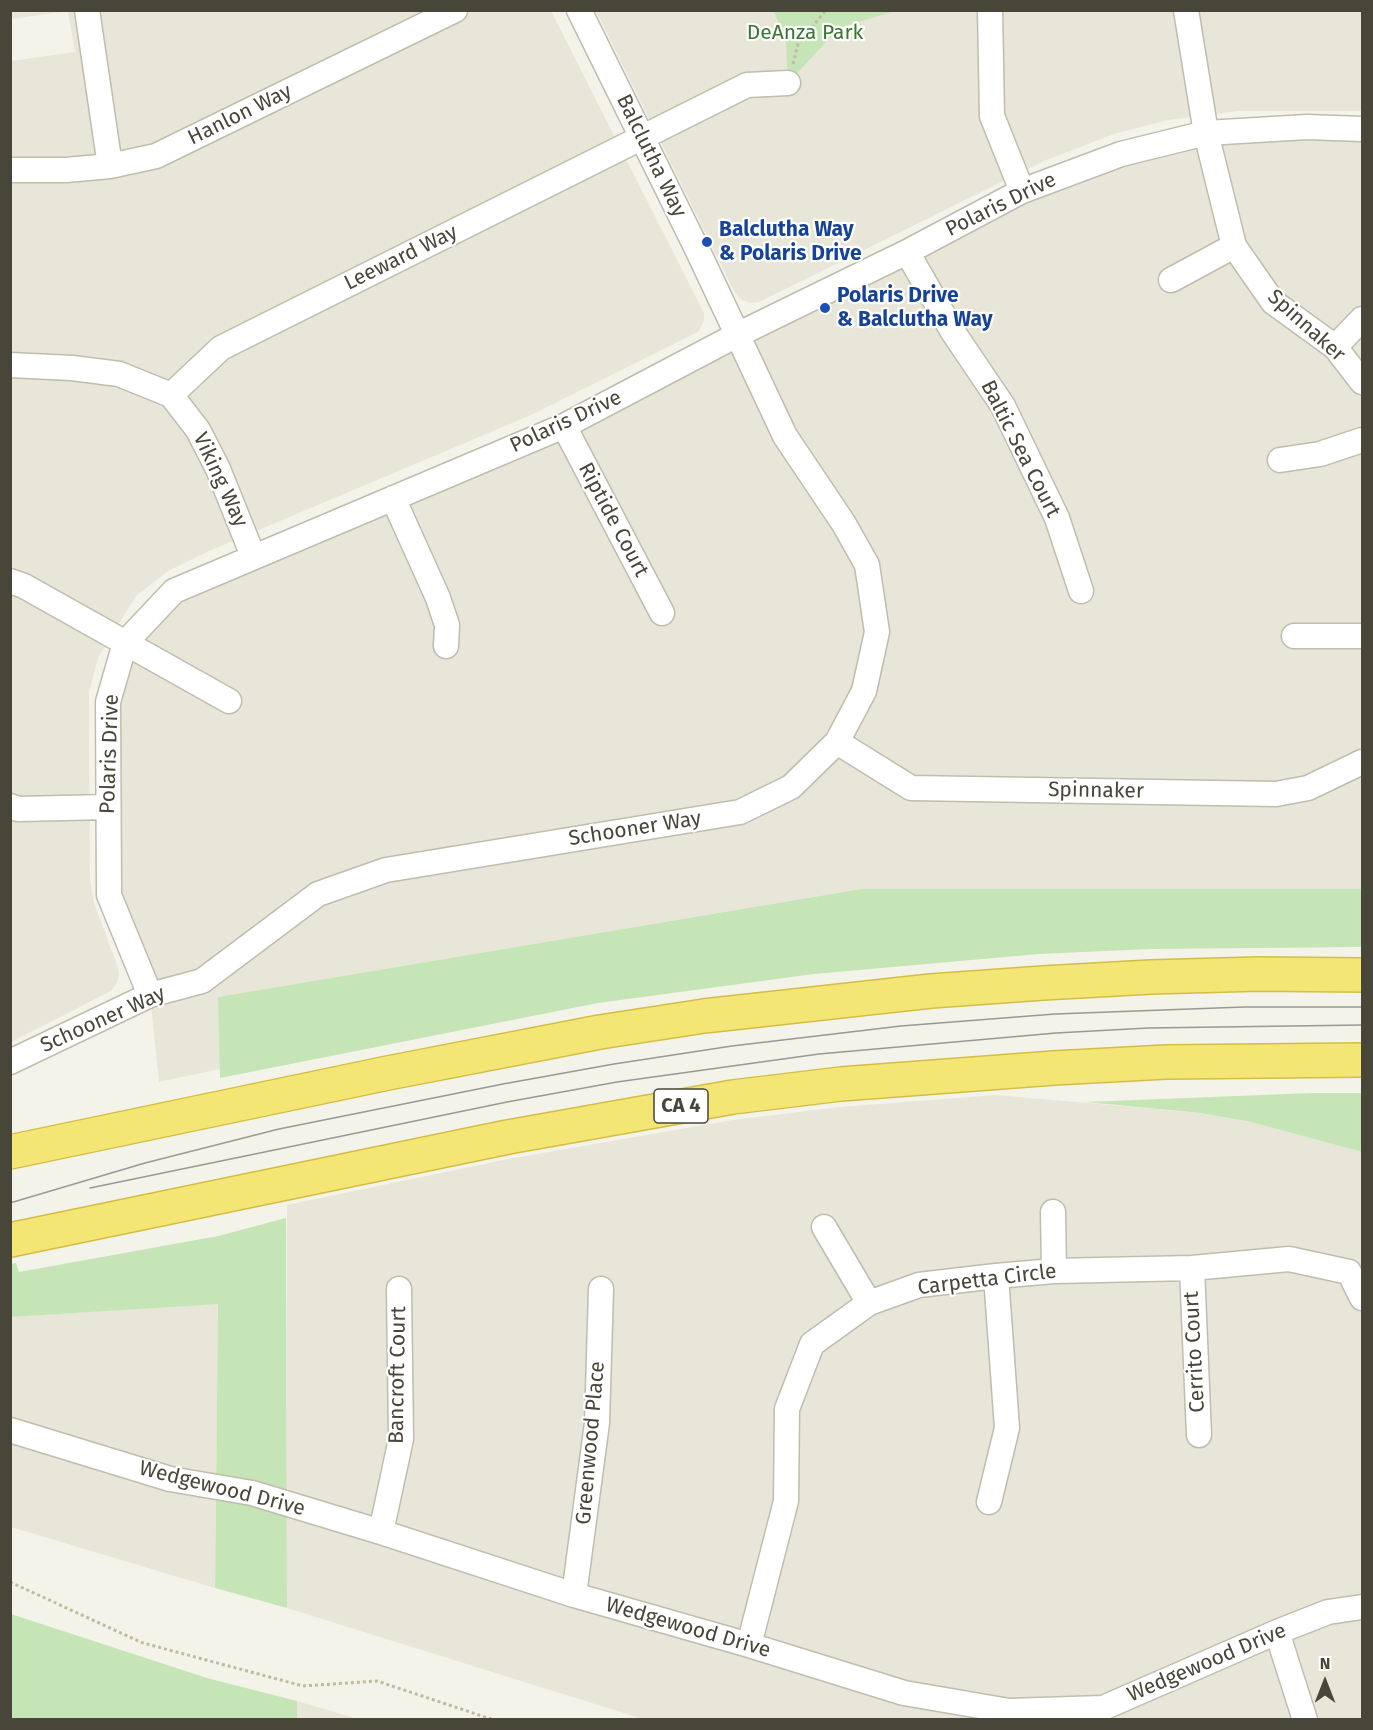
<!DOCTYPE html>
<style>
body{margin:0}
#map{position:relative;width:1373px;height:1730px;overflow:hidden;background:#f4f3ea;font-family:"Fira Sans",sans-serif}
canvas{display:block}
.frame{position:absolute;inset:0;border:12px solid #484539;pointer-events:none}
.north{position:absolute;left:1295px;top:1652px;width:60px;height:60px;-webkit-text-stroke:4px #fff;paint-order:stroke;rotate:0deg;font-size:16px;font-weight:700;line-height:24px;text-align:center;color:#484539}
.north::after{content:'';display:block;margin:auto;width:21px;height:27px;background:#484539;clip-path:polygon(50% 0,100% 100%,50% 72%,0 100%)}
</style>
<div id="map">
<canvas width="1373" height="1730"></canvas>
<div class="frame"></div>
<div class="north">N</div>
</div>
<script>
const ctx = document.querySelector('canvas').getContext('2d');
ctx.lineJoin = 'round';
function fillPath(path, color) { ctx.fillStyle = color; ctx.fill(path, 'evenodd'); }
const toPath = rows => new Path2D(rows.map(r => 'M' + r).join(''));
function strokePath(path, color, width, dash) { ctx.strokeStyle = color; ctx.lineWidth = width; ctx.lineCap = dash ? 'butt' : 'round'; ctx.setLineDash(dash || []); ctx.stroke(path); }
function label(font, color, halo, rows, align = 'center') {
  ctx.font = font + ' "Fira Sans",sans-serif'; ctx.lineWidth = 4.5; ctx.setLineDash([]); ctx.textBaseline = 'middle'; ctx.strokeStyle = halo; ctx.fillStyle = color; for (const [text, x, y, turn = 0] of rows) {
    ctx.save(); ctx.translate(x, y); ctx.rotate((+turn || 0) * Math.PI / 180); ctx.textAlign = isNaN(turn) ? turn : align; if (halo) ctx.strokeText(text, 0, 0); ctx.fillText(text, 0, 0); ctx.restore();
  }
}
fillPath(toPath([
 [11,11,551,11,704,313,704,321,698,332,531,415,209,551,168,571,136,596,98,658,89,692,90,879,94,903,118,968,119,976,116,984,111,991,11,1042,11,61,75,52,68,11,11,19],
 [596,11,1362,11,1362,111,1238,111,1168,120,1114,134,1044,161,759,302,750,303,740,299,734,291],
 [1362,129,1362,889,861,889,219,997,220,1069,159,1082,150,995,109,895,107,807,125,643,174,591,393,498,1121,154],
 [996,1095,1201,1113,1251,1122,1362,1152,1362,1719,643,1719,287,1608,287,1205,508,1159,733,1120,841,1107],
 [218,1303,215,1588,11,1527,11,1317],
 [297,1701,358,1719,297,1719]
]), '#e8e6d9');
fillPath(toPath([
 [774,11,895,11,839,28,788,83,786,43],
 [861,889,1362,889,1362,947,1151,949,1039,954,814,974,598,1003,220,1078,218,997],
 [1312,1093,1362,1093,1362,1152,1251,1122,1201,1113,1085,1102],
 [286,1218,287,1608,215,1588,218,1304,11,1317,11,1264,16,1263,19,1272,218,1236],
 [11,1614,207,1678,297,1701,297,1719,11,1719]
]), '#c6e5b6');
const minor = toPath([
 [87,10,110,166],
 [990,10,992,116,1022,191],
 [1186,10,1206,133,1234,246,1273,302,1335,347,1362,382],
 [10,170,66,170,110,166,156,156,455,10],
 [907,252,953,332,1003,406,1057,518,1081,591],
 [1171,280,1234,246],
 [1335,347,1362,319],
 [10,365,72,368,119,374,171,395,198,430,218,469,253,556],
 [171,395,221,348,747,85,788,83],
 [564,426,662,613],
 [1280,460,1320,454,1362,440],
 [393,498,438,598,447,625,446,646],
 [10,581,24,586,229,701],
 [1294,636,1362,636],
 [837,742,911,788,1276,794,1308,788,1362,762],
 [10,806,18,809,107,807],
 [150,995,109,895,108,702,125,643,174,591,564,426,737,335,907,252,1022,191,1121,154,1206,133,1307,127,1362,129],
 [10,1062,150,995,202,981,318,894,386,870,740,812,791,787,837,742,864,691,877,632,867,565,844,524,785,436,696,247,579,10],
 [1053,1212,1054,1271],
 [824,1227,869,1303],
 [1192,1268,1199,1435],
 [10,1430,170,1479,252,1493,381,1532,574,1595,749,1645,904,1693,1009,1711,1103,1708,1277,1632,1328,1612,1362,1607],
 [989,1502,1007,1428,996,1276],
 [381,1532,401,1439,399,1289],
 [574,1595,597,1423,601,1289],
 [1277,1632,1305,1720],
 [749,1645,786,1501,787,1409,812,1344,869,1303,919,1285,996,1276,1054,1271,1192,1268,1289,1259,1349,1272,1362,1298]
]);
const highway = toPath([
 [10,1152,388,1073,600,1032,704,1016,931,991,1043,983,1151,977,1259,974,1362,975],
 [10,1240,508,1137,733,1097,841,1084,1054,1068,1166,1062,1362,1060]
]);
strokePath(minor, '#bfbdad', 27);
strokePath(highway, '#d3be45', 36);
strokePath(toPath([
 [793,64,798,44,826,10],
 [10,1582,143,1643,303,1686,377,1681,494,1720]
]), '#c0bb9f', 3, [3, 3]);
strokePath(minor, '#fff', 24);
strokePath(highway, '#f4e675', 33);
strokePath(toPath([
 [90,1188,507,1102,617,1082,819,1054,1056,1033,1148,1028,1362,1025],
 [10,1203,145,1163,279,1129,503,1084,614,1064,732,1046,901,1026,1055,1014,1244,1007,1362,1007]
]), '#989898', 1.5);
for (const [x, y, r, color] of [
 [707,242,6,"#1a4fb4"],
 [825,308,6,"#1a4fb4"]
]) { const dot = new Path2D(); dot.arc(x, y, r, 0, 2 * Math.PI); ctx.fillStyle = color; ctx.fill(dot); strokePath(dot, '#fff', 2); }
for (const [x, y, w] of [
 [681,1106,54]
]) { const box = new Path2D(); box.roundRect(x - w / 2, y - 17, w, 34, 4.5); ctx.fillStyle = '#fff'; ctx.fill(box); strokePath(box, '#484539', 1.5); }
label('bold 20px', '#484539', null, [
 ["CA 4",681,1106]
]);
label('21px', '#3a762f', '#fff', [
 ["DeAnza Park",805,33]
]);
label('21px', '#484539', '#fff', [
 ["Hanlon Way",240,115,-26],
 ["Balclutha Way",651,156,64],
 ["Polaris Drive",1001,205,-26],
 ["Leeward Way",401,258,-26],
 ["Spinnaker",1306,326,42],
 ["Polaris Drive",566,422,-25],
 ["Baltic Sea Court",1020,449,63],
 ["Viking Way",220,480,65],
 ["Riptide Court",613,520,62],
 ["Polaris Drive",110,754,-88],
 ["Spinnaker",1096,791,1],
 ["Schooner Way",635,829,-9],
 ["Schooner Way",103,1020,-24],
 ["Carpetta Circle",987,1280,-7],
 ["Cerrito Court",1195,1352,-93],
 ["Bancroft Court",398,1375,-89],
 ["Greenwood Place",591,1443,-85],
 ["Wedgewood Drive",222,1489,14],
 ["Wedgewood Drive",688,1628,16],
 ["Wedgewood Drive",1207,1663,-23]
]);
label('bold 21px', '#164399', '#fff', [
 ["Balclutha Way",719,230],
 ["& Polaris Drive",719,254],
 ["Polaris Drive",837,296],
 ["& Balclutha Way",837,320]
], 'left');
</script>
